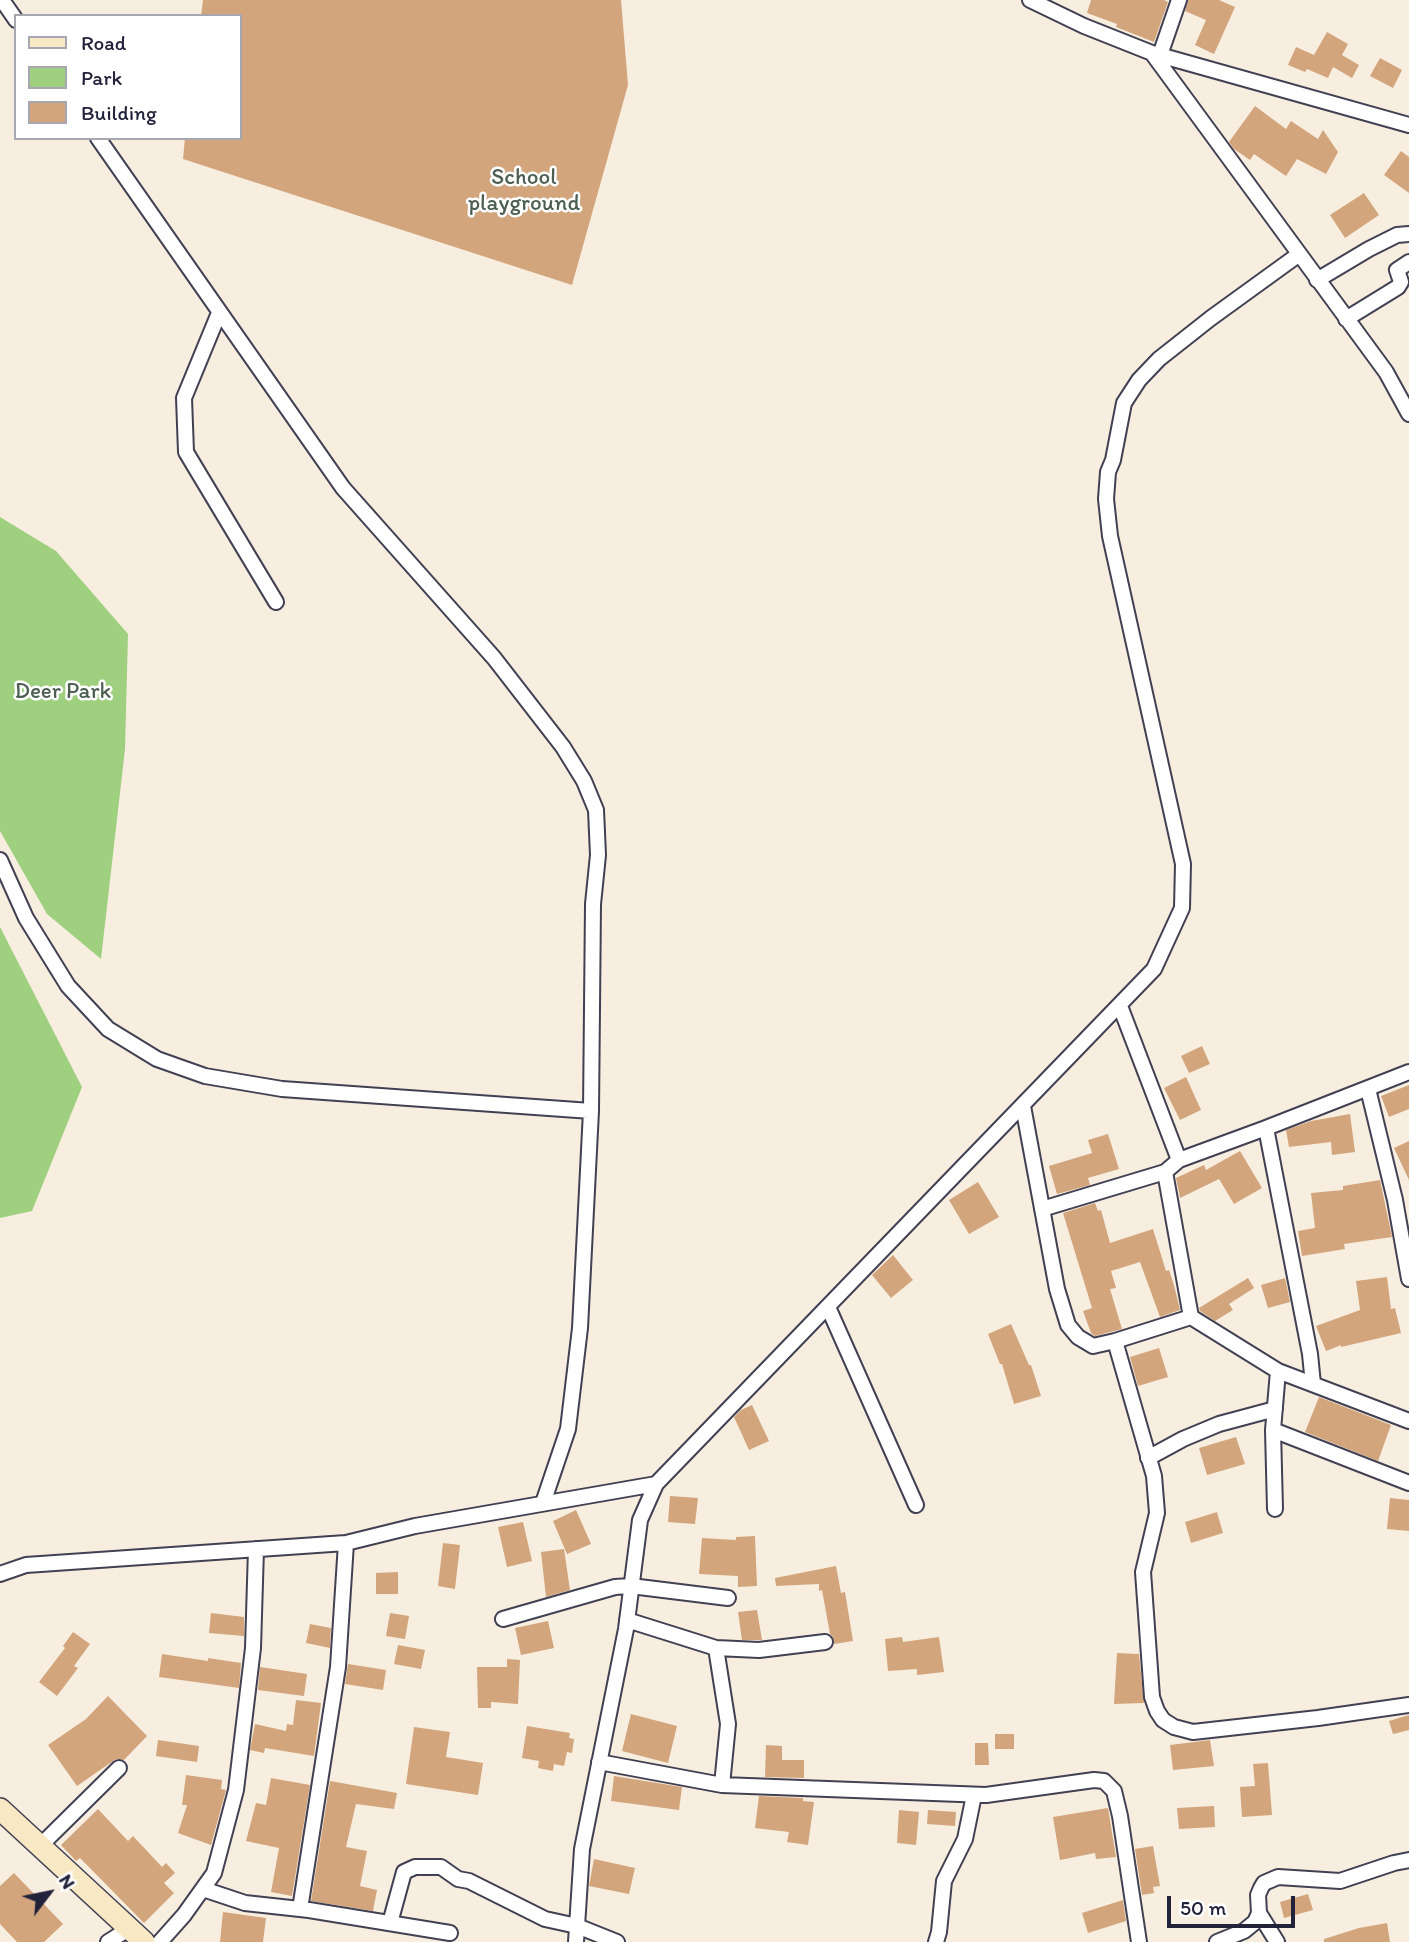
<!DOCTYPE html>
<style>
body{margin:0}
#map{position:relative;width:1409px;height:1942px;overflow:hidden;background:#f8eedf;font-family:Itim,sans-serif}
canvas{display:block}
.legend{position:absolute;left:14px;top:14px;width:228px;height:126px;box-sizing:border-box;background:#fff;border:2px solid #a7a7b1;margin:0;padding:9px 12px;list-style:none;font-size:21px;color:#22223b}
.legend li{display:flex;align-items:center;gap:14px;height:35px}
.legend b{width:35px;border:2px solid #a7a7b1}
.north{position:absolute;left:14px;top:1858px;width:70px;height:70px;-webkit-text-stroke:5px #fff;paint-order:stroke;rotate:58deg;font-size:19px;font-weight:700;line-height:28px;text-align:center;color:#22223b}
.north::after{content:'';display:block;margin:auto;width:24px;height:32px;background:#22223b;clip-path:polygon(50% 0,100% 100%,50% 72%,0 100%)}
.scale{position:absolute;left:1167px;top:1896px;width:128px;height:32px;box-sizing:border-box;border:4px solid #22223b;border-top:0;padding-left:9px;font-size:21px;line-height:24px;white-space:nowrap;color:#22223b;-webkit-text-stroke:5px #fff;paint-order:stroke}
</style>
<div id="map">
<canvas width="1409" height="1942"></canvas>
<ul class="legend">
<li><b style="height:9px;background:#f8e8c3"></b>Road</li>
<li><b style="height:19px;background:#9ed07f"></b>Park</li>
<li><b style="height:19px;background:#d2a57d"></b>Building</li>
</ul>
<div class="north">N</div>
<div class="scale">50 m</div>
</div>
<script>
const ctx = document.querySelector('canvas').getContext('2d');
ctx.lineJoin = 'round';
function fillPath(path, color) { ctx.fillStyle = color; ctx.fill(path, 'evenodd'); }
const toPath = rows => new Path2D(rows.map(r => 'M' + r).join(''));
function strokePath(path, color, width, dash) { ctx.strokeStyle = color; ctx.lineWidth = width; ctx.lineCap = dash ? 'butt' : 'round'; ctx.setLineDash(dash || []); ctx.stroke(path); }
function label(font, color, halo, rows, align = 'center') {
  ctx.font = font + ' Itim,sans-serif'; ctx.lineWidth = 5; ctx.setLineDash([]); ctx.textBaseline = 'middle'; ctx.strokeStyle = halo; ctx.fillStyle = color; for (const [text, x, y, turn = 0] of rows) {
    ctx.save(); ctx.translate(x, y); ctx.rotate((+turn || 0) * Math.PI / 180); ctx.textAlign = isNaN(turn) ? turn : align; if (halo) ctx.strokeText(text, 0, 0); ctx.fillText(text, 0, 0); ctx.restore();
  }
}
fillPath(toPath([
 [0,517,56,551,128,634,125,749,101,959,47,914,0,831],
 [0,927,82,1087,32,1211,0,1218]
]), '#9ed07f');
fillPath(toPath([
 [203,0,621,0,628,85,572,285,183,159,185,138,240,138,240,16,201,16],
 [1091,0,1164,0,1168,2,1154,42,1116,27,1117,24,1087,13],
 [1188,0,1219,0,1235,7,1214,54,1195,45,1206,20,1185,11],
 [1327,32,1348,44,1342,55,1359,65,1352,78,1333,67,1328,78,1307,69,1305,72,1288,65,1296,47,1314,55],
 [1380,58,1402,70,1393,88,1370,76],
 [1255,106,1286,129,1291,121,1318,139,1323,130,1338,152,1326,174,1297,159,1286,176,1254,154,1250,160,1234,149,1229,142],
 [1401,151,1409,157,1409,193,1384,175],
 [1364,193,1379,215,1345,238,1330,215],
 [1202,1046,1210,1064,1189,1073,1181,1056],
 [1186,1077,1201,1110,1180,1120,1164,1088],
 [1409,1085,1409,1109,1389,1117,1381,1096],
 [1350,1114,1355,1152,1332,1155,1331,1142,1289,1147,1286,1130,1311,1121],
 [1108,1134,1119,1169,1088,1178,1090,1185,1057,1194,1049,1166,1092,1153,1088,1140],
 [1409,1141,1409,1180,1394,1148],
 [1240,1151,1262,1188,1234,1204,1219,1179,1180,1198,1176,1178,1204,1165,1206,1170],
 [1380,1180,1392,1237,1344,1244,1345,1249,1302,1256,1298,1231,1315,1228,1311,1193,1343,1190,1343,1186],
 [978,1182,999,1217,969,1234,949,1200],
 [1095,1203,1098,1211,1101,1210,1110,1243,1153,1229,1166,1271,1169,1270,1174,1285,1180,1310,1160,1317,1140,1262,1111,1271,1116,1288,1110,1289,1122,1329,1095,1336,1091,1333,1083,1311,1092,1308,1063,1213],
 [893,1255,913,1280,891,1298,872,1275],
 [1387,1277,1391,1309,1395,1308,1401,1333,1341,1347,1341,1345,1326,1351,1316,1326,1360,1310,1356,1281],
 [1248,1278,1254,1288,1229,1304,1233,1310,1215,1321,1200,1311,1199,1308],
 [1285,1278,1290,1302,1268,1308,1261,1285],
 [1011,1324,1029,1365,1031,1365,1041,1396,1014,1404,1002,1364,1000,1364,988,1334],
 [1159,1348,1168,1377,1138,1386,1130,1357],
 [1319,1397,1391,1425,1378,1461,1305,1432],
 [752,1405,769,1441,749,1450,734,1417,741,1410],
 [1236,1437,1245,1464,1207,1475,1199,1448],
 [670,1496,698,1498,695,1524,668,1522],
 [1390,1498,1409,1500,1409,1531,1387,1529],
 [576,1510,591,1544,567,1554,553,1521],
 [1217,1512,1223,1533,1191,1543,1185,1522],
 [523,1522,532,1561,507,1567,498,1527],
 [755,1536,757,1586,738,1587,738,1576,699,1574,702,1538,736,1540,736,1537],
 [443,1543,460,1545,455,1589,438,1586],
 [564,1549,570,1590,546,1597,541,1552],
 [836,1566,841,1593,845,1592,853,1641,834,1644,833,1637,830,1634,822,1590,819,1591,819,1584,776,1586,775,1578],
 [398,1572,398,1594,376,1594,376,1573],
 [757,1610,762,1640,742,1640,738,1612],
 [211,1613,244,1617,244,1636,209,1633],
 [390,1613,409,1616,405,1639,386,1636],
 [548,1621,554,1648,521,1655,515,1628],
 [310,1624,331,1628,330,1648,306,1643],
 [73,1632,90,1644,74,1666,78,1668,57,1696,39,1682,65,1648,63,1646],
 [902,1637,903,1642,939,1637,944,1672,917,1675,917,1669,888,1671,885,1639],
 [398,1645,425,1650,421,1669,394,1664],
 [1117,1653,1139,1654,1144,1703,1114,1704],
 [162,1654,208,1661,208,1658,241,1663,239,1688,159,1677],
 [507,1659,520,1660,518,1704,491,1702,491,1708,478,1708,477,1667,507,1667],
 [348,1664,386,1670,383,1690,345,1684],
 [260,1667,307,1674,304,1696,258,1690],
 [108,1696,147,1736,124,1760,116,1759,77,1786,48,1745,86,1719],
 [296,1700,321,1703,314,1756,265,1748,264,1753,250,1750,255,1724,286,1731,287,1724,293,1725],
 [631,1714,677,1726,668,1763,622,1751],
 [1409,1715,1409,1730,1393,1734,1389,1721],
 [527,1726,570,1733,569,1738,574,1739,572,1753,567,1752,564,1766,554,1764,553,1771,538,1768,539,1761,522,1758],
 [414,1727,450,1732,446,1757,483,1763,478,1795,406,1784],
 [995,1734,1014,1734,1014,1749,995,1749],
 [158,1740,199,1746,197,1762,156,1756],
 [1210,1740,1214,1766,1173,1770,1170,1745],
 [975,1743,988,1743,989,1765,975,1765],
 [766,1745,782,1746,782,1760,804,1760,804,1778,765,1777],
 [1268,1763,1272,1815,1242,1817,1240,1787,1255,1786,1253,1764],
 [186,1775,222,1780,221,1789,226,1790,211,1845,178,1833,187,1805,182,1805],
 [614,1776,682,1787,679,1810,611,1801],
 [271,1778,310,1785,292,1896,271,1892,279,1848,246,1841,256,1803,266,1805],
 [330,1781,397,1793,394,1809,356,1804,346,1847,367,1851,360,1886,377,1890,373,1911,311,1901],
 [759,1796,803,1798,803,1801,814,1802,808,1845,787,1842,789,1832,755,1828],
 [1214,1806,1215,1827,1179,1829,1177,1808],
 [1108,1808,1116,1857,1096,1859,1095,1853,1060,1860,1053,1817],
 [98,1809,128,1841,133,1836,162,1867,166,1863,175,1873,164,1883,174,1893,144,1923,80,1858,76,1861,61,1845],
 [899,1810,919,1812,916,1845,897,1843],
 [928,1810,956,1812,955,1826,927,1824],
 [1153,1846,1160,1886,1153,1887,1154,1893,1142,1895,1135,1849],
 [594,1859,635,1868,629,1894,589,1886],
 [14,1873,63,1924,44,1942,17,1942,0,1924,0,1886],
 [1308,1894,1313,1910,1284,1918,1280,1902],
 [1123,1900,1126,1921,1088,1933,1082,1913],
 [223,1912,266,1918,263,1942,220,1942],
 [1387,1923,1390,1942,1324,1942,1324,1939,1359,1928]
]), '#d2a57d');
const street = toPath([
 [2,0,16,20],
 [1030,0,1084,26,1152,53,1409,125],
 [1152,53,1386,372,1409,414],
 [1160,55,1179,0],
 [98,138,343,488,494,658,563,747,584,781,596,810,598,855,593,904,591,1111,580,1328,568,1429,543,1503],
 [1317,280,1369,249,1397,235,1409,234],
 [219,313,184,398,186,452,276,602],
 [1346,319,1398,287,1401,282,1397,270,1409,262],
 [0,860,26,918,68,986,108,1029,157,1059,205,1076,282,1089,591,1111],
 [1120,1006,1179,1160],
 [1368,1089,1395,1200,1409,1279],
 [1023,1106,1057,1289,1068,1325,1078,1337,1093,1346,1115,1341,1154,1476,1157,1513,1143,1572,1152,1697,1157,1711,1163,1720,1174,1727,1193,1732,1318,1718,1409,1705],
 [1266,1128,1409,1072],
 [1042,1209,1165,1172,1179,1160,1266,1128,1310,1354,1313,1384],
 [828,1307,916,1505],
 [1191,1317,1278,1371,1409,1421],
 [1115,1341,1191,1317,1165,1172],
 [1273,1430,1409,1483],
 [1148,1458,1183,1439,1219,1424,1275,1409],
 [1275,1509,1273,1430,1278,1371],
 [0,1574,26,1565,346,1543,415,1526,656,1484,1154,969,1182,908,1183,864,1110,536,1106,499,1108,472,1113,460,1124,403,1139,380,1159,359,1211,318,1298,255],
 [503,1619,615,1587,631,1586,728,1598],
 [627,1620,716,1648,728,1724,722,1785],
 [716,1648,759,1650,825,1642],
 [599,1762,722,1785,986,1795,1094,1780,1104,1781,1114,1791,1120,1816,1139,1942],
 [40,1846,119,1768],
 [203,1889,245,1903,309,1910,450,1933],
 [300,1909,338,1667,346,1543],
 [1259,1913,1277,1942],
 [390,1923,404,1872,415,1867,441,1867,458,1879,469,1881,545,1919,577,1926,617,1942],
 [108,1942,130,1928],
 [160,1942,184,1915,214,1873,236,1790,253,1648,256,1549],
 [576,1942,582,1849,626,1629,640,1520,656,1484],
 [936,1942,939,1932,944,1881,965,1839,974,1795],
 [1217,1942,1244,1931,1255,1922,1259,1913,1258,1895,1261,1888,1264,1883,1278,1877,1340,1881,1394,1863,1409,1860]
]);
const secondary = toPath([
 [0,1809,144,1942]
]);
strokePath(street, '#424154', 18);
strokePath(secondary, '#424154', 24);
strokePath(street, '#fff', 14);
strokePath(secondary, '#f8e8c3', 21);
label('23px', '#4d5f53', '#fff', [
 ["School",524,178],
 ["playground",524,204],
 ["Deer Park",63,692]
]);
</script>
